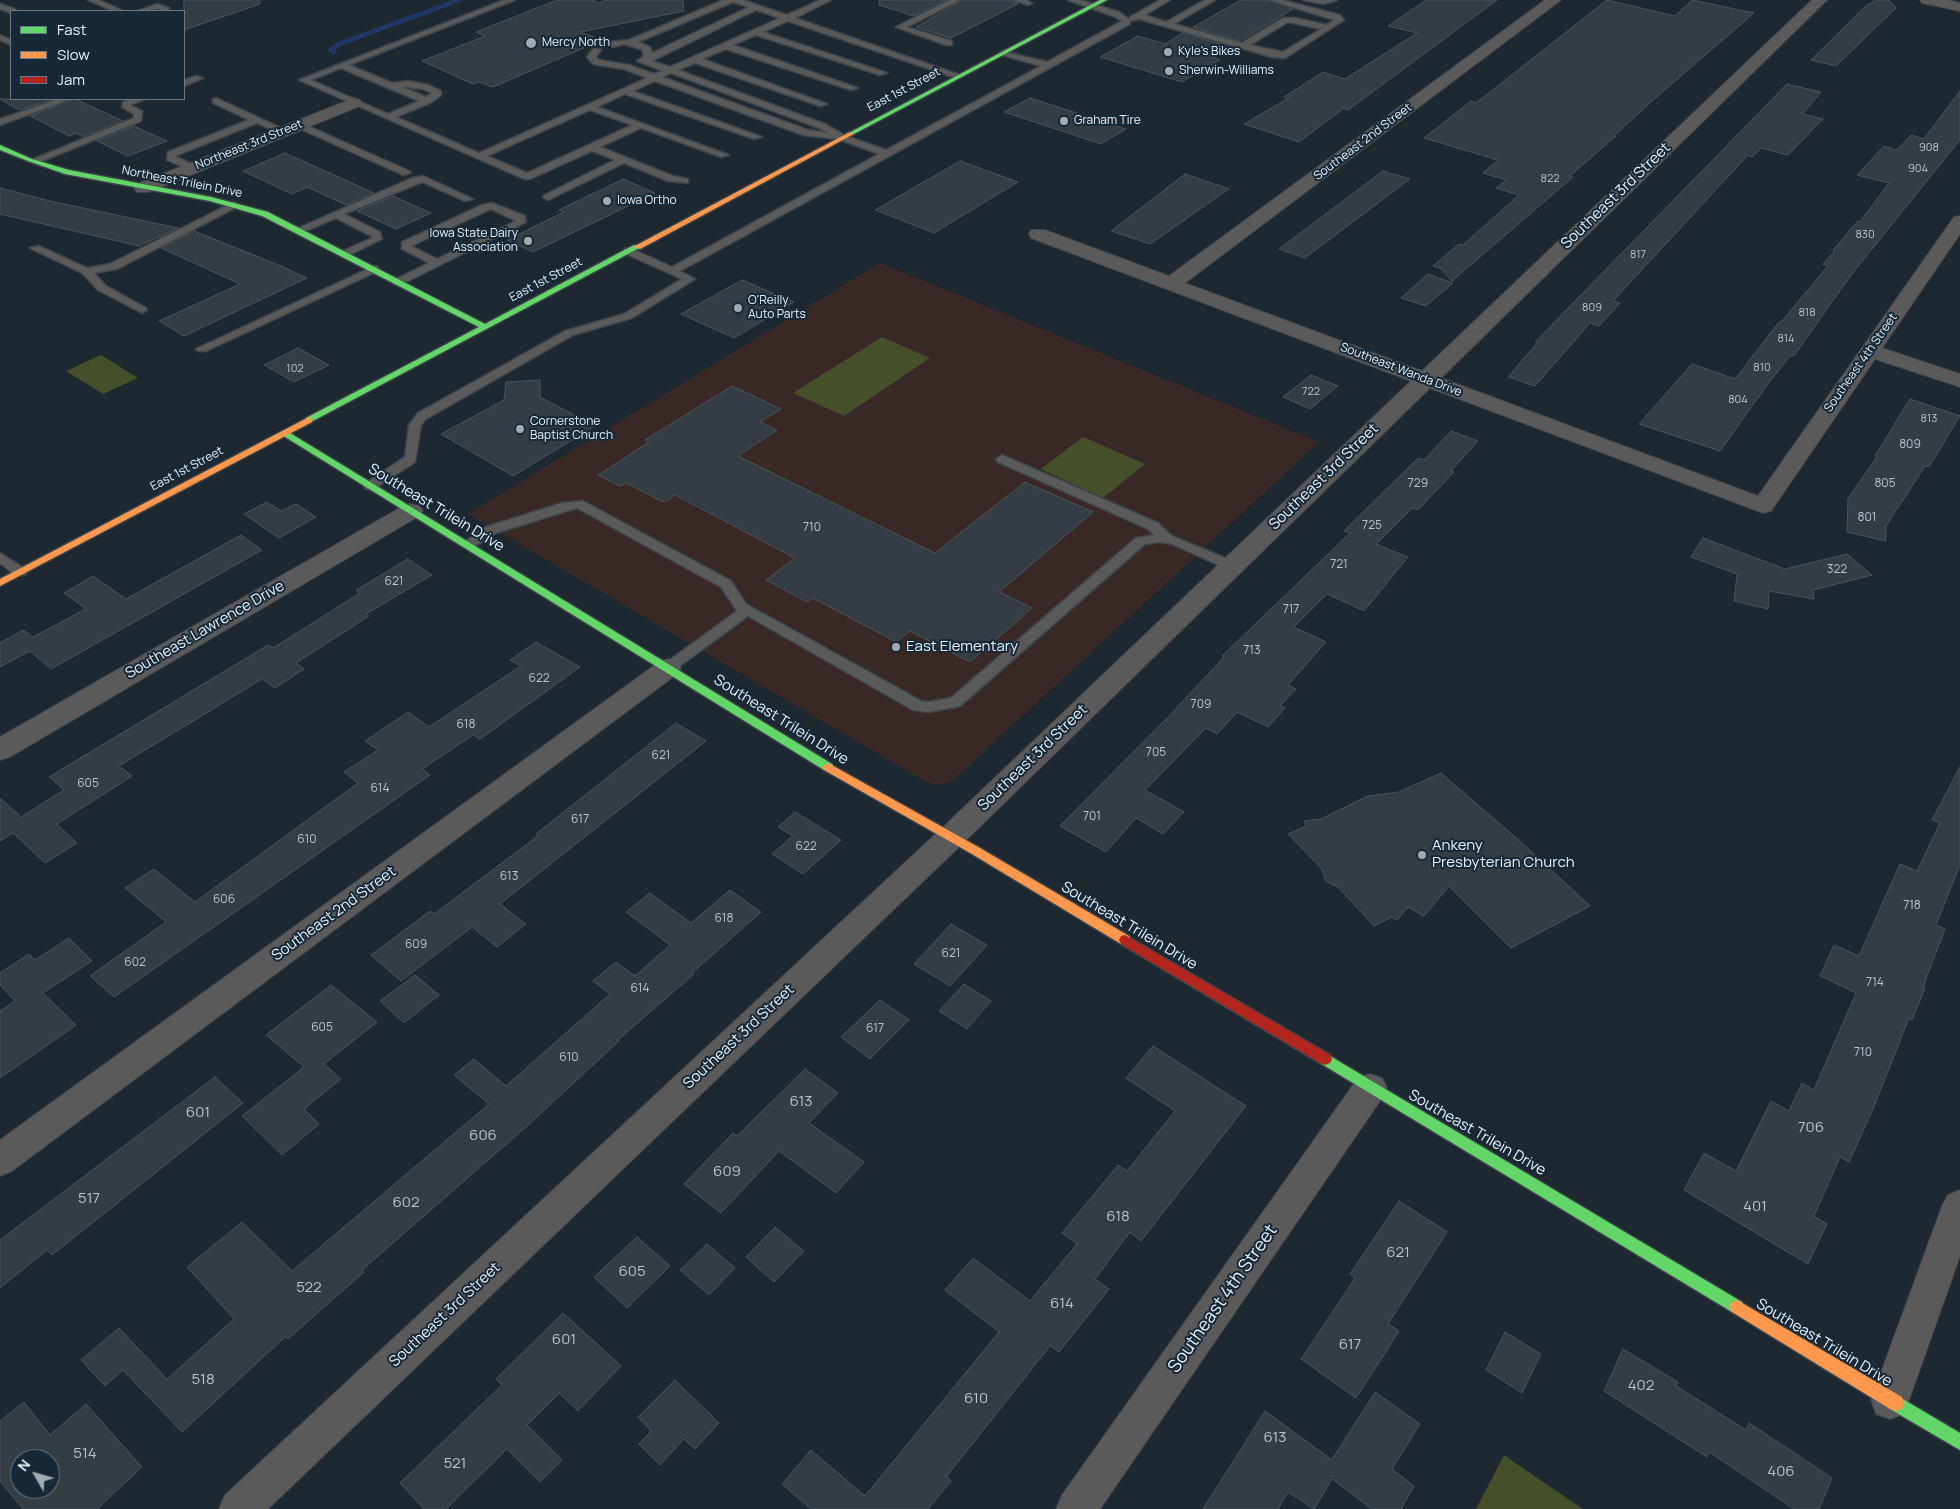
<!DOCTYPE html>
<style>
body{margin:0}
#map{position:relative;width:1960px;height:1509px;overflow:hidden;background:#1e2830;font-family:Manrope,sans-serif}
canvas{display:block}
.legend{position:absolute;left:10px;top:10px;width:175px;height:90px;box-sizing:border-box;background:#172937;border:1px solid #6a7985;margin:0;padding:6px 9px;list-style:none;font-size:15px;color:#e6f1fb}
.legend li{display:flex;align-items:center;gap:10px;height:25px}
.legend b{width:25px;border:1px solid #6a7985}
.north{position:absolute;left:10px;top:1449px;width:50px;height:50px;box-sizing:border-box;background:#172937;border:1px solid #6a7985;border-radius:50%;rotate:308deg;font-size:14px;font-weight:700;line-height:20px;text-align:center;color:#e6f1fb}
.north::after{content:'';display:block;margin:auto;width:18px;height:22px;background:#a0abb4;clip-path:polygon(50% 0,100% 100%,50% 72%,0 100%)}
</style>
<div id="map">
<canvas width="1960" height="1509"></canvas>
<ul class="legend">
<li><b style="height:6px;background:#63d668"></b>Fast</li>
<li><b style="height:6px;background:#ff974d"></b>Slow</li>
<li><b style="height:6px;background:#b3261e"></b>Jam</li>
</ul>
<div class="north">N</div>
</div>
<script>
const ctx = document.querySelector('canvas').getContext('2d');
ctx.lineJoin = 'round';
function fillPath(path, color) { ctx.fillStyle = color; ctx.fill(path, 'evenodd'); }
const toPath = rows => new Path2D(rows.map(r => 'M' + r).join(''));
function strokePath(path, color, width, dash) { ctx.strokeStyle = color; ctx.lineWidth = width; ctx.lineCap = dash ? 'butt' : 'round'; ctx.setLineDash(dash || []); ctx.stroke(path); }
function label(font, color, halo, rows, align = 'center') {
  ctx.font = font + ' Manrope,sans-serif'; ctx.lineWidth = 4; ctx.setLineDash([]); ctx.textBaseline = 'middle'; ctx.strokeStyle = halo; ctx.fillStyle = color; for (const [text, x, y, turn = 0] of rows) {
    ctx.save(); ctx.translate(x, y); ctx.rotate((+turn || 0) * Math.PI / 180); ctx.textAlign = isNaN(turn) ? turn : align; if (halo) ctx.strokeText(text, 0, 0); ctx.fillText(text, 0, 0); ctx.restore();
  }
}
fillPath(toPath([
 [880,263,1319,442,952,781,940,785,928,783,468,514]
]), '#382926');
fillPath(toPath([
 [882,337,930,358,844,416,793,393],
 [101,355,138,378,103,394,66,371],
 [1083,437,1145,464,1103,498,1041,469],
 [1504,1455,1549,1486,1583,1509,1476,1509]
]), '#454f29');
strokePath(toPath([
 [334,52,331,50,339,44,459,0]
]), '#203765', 5);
const building = toPath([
 [184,0,260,0,260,4,184,30,184,0],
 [557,0,591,0,599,3,606,0,683,0,684,11,580,32,602,40,493,87,479,82,473,84,422,61,485,36,476,32,557,0],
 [879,0,946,0,914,16,879,5,879,0],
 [962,0,1011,0,1018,4,951,38,916,27,962,0],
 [1241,0,1267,0,1293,9,1240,41,1193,27,1241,0],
 [1426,0,1497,0,1348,110,1344,108,1299,142,1244,124,1289,98,1284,97,1323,72,1345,79,1417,33,1388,26,1426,0],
 [1607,0,1675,16,1692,0,1754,13,1652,101,1614,136,1616,136,1570,176,1573,177,1452,281,1440,268,1433,266,1459,244,1463,245,1519,195,1496,188,1506,180,1483,173,1498,160,1424,138,1471,101,1476,103,1607,0],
 [1875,0,1889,0,1896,8,1836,66,1811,60,1868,4,1870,4,1875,0],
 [1183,33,1230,47,1212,57,1220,60,1182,82,1100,57,1138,36,1165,44,1183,33],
 [1787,84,1821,92,1803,114,1823,119,1788,155,1761,148,1752,157,1748,155,1613,301,1620,303,1599,326,1590,323,1535,386,1508,377,1537,343,1535,342,1787,84],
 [1960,91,1960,140,1851,275,1794,356,1791,355,1768,384,1720,451,1639,424,1692,364,1735,379,1779,322,1781,322,1828,266,1823,264,1835,251,1833,250,1858,221,1860,222,1889,183,1857,175,1884,146,1897,150,1911,135,1924,139,1960,91],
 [1030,98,1126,129,1101,144,1004,112,1030,98],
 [0,99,54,99,19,110,0,99],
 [75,99,123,121,83,137,76,133,69,136,30,116,75,99],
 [134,126,167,141,128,156,97,141,134,126],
 [285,153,374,193,346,205,307,187,292,194,243,171,285,153],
 [960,161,1018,182,934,233,875,210,960,161],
 [1383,171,1410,179,1305,258,1279,249,1383,171],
 [1185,174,1229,189,1150,244,1111,231,1185,174],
 [623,179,655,193,533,252,507,240,564,212,559,210,623,179],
 [0,188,50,201,178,228,139,246,0,214,0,188],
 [393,196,431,213,396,229,357,211,393,196],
 [194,231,281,266,307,278,184,336,159,321,240,284,161,248,194,231],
 [1428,274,1453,283,1426,306,1401,298,1428,274],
 [742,280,794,302,734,338,681,314,742,280],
 [298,348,329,365,294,382,264,365,298,348],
 [1311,375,1338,386,1310,409,1283,397,1311,375],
 [540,380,540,397,595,426,513,476,441,434,504,400,506,382,540,380],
 [732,386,781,409,760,422,777,430,738,456,935,553,1025,482,1093,512,999,592,1032,608,970,662,910,631,896,642,813,598,807,602,766,580,795,558,675,495,665,502,659,500,626,483,620,486,598,475,649,442,645,440,732,386],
 [1910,399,1960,416,1929,467,1925,466,1886,526,1886,541,1847,532,1848,498,1877,457,1875,456,1910,399],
 [1451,431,1478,441,1451,471,1454,472,1418,510,1412,508,1376,544,1408,557,1364,611,1327,594,1294,627,1326,642,1288,685,1296,689,1280,706,1285,708,1268,727,1237,712,1217,734,1206,728,1145,790,1184,812,1163,834,1136,818,1106,852,1060,826,1169,716,1224,657,1222,656,1350,533,1344,531,1418,458,1424,460,1451,431],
 [267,502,281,511,296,504,316,517,279,538,244,514,267,502],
 [241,535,262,550,51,669,30,651,0,667,0,643,23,630,33,637,86,609,64,593,93,576,126,599,241,535],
 [1703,538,1785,569,1847,554,1872,575,1813,590,1814,599,1769,591,1768,609,1734,601,1737,574,1691,557,1703,538],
 [408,559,432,575,366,614,369,616,296,663,304,669,275,688,262,679,119,766,132,776,57,824,77,843,45,863,13,833,0,841,0,798,21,817,64,790,49,777,268,645,273,648,360,593,356,590,408,559],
 [536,642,580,667,480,739,473,735,422,769,430,775,114,997,90,976,166,922,125,888,154,869,195,902,358,783,344,772,378,750,365,741,408,712,429,727,521,666,510,660,536,642],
 [676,723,706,741,500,904,526,924,497,947,472,927,401,981,371,955,430,911,434,914,539,835,536,834,676,723],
 [1960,767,1960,865,1936,925,1945,929,1923,987,1925,988,1912,1020,1909,1018,1873,1109,1849,1162,1840,1157,1814,1216,1827,1224,1808,1264,1684,1190,1704,1153,1736,1171,1771,1101,1789,1111,1802,1083,1814,1090,1856,993,1820,976,1834,945,1859,956,1900,864,1917,871,1940,823,1932,820,1960,767],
 [1441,773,1521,842,1590,906,1511,948,1449,886,1424,916,1408,907,1397,920,1392,917,1374,926,1338,887,1326,881,1321,868,1288,834,1306,826,1304,821,1321,819,1368,796,1399,792,1441,773],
 [795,812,841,840,803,874,772,854,793,836,778,827,795,812],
 [730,890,761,912,692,973,694,974,618,1040,619,1041,526,1127,362,1270,364,1272,288,1339,285,1337,182,1432,123,1370,105,1386,81,1360,119,1328,167,1379,234,1319,187,1267,242,1222,292,1271,489,1104,454,1075,474,1059,506,1086,610,994,593,981,616,962,635,976,670,945,626,912,650,893,691,923,730,890],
 [951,924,987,945,950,986,914,964,951,924],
 [69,938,92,961,43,993,76,1025,0,1078,0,1011,15,1001,0,985,0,973,29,954,35,960,69,938],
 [415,975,439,995,404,1023,380,1001,415,975],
 [964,984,991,1001,967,1029,939,1011,964,984],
 [331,985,377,1022,324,1064,341,1079,304,1109,319,1124,282,1155,242,1116,304,1067,266,1035,331,985],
 [880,1000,909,1020,870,1059,841,1037,880,1000],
 [1153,1046,1246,1106,1141,1241,1130,1232,1095,1279,1109,1289,1059,1352,1050,1346,946,1477,951,1481,928,1509,811,1509,782,1484,811,1450,865,1496,999,1332,945,1290,973,1258,1030,1301,1077,1244,1062,1233,1118,1165,1127,1171,1175,1111,1126,1078,1153,1046],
 [805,1069,838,1093,809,1123,864,1162,836,1193,779,1151,721,1213,684,1184,733,1133,737,1136,805,1069],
 [215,1077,243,1103,52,1255,47,1250,0,1288,0,1240,215,1077],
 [1399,1201,1447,1232,1388,1324,1399,1331,1356,1398,1301,1359,1355,1278,1350,1274,1399,1201],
 [775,1227,804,1251,774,1282,746,1257,775,1227],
 [637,1237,670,1266,627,1308,594,1277,637,1237],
 [707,1244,735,1268,709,1295,680,1270,707,1244],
 [563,1313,621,1366,578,1411,559,1393,527,1425,562,1460,540,1482,507,1449,446,1509,424,1509,400,1483,502,1385,496,1379,563,1313],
 [1505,1332,1541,1354,1522,1393,1486,1370,1505,1332],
 [1623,1349,1678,1382,1676,1386,1746,1430,1749,1423,1832,1478,1819,1509,1794,1509,1709,1452,1707,1457,1604,1391,1623,1349],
 [675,1380,719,1423,695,1449,684,1439,660,1465,639,1444,651,1431,638,1417,675,1380],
 [1375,1392,1420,1424,1392,1469,1414,1486,1401,1509,1372,1509,1332,1479,1314,1509,1288,1492,1278,1509,1203,1509,1265,1411,1332,1460,1375,1392],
 [24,1402,50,1435,86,1404,142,1467,97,1509,23,1509,0,1481,0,1421,24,1402],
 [20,1459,50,1459,50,1489,20,1489,20,1459]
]);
fillPath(building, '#343d44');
strokePath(building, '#4b535a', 1);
const lane = toPath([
 [88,0,99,0,123,11,113,11,88,0],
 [504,0,515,0,349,65,392,83,409,81,428,85,441,91,441,95,430,103,396,117,479,153,647,78,624,69,593,64,587,57,594,48,601,50,596,57,599,60,629,65,654,74,663,71,637,61,643,57,643,50,624,44,613,47,610,46,610,42,629,40,723,0,743,0,787,15,820,0,831,0,795,18,963,76,956,78,788,21,763,32,887,73,880,75,756,35,733,45,858,88,851,90,726,49,702,59,827,104,820,106,695,63,678,70,825,124,846,136,886,150,1041,66,1002,55,1002,51,1047,62,1122,21,1113,16,1068,0,1080,0,1119,12,1130,20,1130,17,1160,0,1170,0,1145,15,1166,22,1205,0,1215,0,1174,24,1242,43,1283,18,1296,18,1326,25,1335,20,1269,0,1282,0,1340,15,1344,20,1285,58,1272,57,1139,19,1130,21,1130,24,680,271,695,279,632,318,573,335,426,419,421,425,415,462,374,489,366,489,364,486,366,483,405,457,409,425,418,413,565,331,624,314,682,279,624,253,624,249,632,249,672,267,879,154,838,139,803,135,655,81,633,91,762,137,754,139,625,94,597,107,729,155,721,157,641,128,600,147,673,176,688,179,688,183,668,181,624,163,548,200,543,197,545,195,615,160,592,151,530,179,524,179,299,80,504,0],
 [733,2,749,7,652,53,650,47,638,42,733,2],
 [756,10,780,18,670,67,652,61,756,10],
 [1288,22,1321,29,1283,52,1250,45,1288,22],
 [341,68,388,88,419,101,388,114,311,80,341,68],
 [671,73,819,128,828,133,808,130,662,77,671,73],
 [402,87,423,89,432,93,426,97,402,87],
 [590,110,632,125,527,173,487,156,590,110],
 [950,0,960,0,907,27,952,41,952,45,946,45,896,27,950,0],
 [1013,0,1026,0,1032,3,1028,5,1013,0],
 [1303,0,1337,0,1324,4,1303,0],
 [0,4,15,9,16,11,11,11,11,13,0,9,0,4],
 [157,4,169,8,167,11,159,11,160,9,157,9,138,11,157,4],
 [0,35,11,40,11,45,0,40,0,35],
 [196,76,203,78,184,86,184,80,196,76],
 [216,98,288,131,280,133,257,123,175,156,195,166,195,170,192,171,167,160,168,152,249,120,213,103,213,99,216,98],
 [59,99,71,99,0,125,0,119,59,99],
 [133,99,145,99,130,105,142,111,141,121,37,163,29,161,134,118,134,114,122,107,123,102,133,99],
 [299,122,409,171,411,173,403,175,296,127,294,125,299,122],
 [423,176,473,199,465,201,422,182,344,214,380,232,382,239,345,257,341,256,341,252,372,238,371,236,336,218,303,232,294,230,412,178,423,176],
 [234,202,239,205,237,207,117,269,94,273,106,286,146,308,147,310,142,313,98,290,82,273,30,248,39,246,87,268,110,264,234,202],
 [492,203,525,216,526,222,402,284,394,284,394,280,429,263,402,249,402,242,482,205,492,203],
 [491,209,516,221,437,259,411,246,491,209],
 [374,266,378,267,378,271,206,351,198,351,196,349,374,266],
 [1002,455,1158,523,1172,536,1237,563,1239,566,1232,570,1227,569,1172,544,1159,542,1145,544,960,706,928,712,913,710,748,616,673,671,663,671,661,668,663,665,737,611,721,587,577,508,496,533,472,548,467,549,460,545,486,527,562,503,583,501,731,581,746,604,921,701,928,702,951,698,1136,538,1155,535,1148,529,998,462,996,459,1002,455],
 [0,553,25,569,27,572,25,575,15,575,0,563,0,553]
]);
const street = toPath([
 [1545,0,1561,0,1185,283,1422,371,1812,0,1827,0,1441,378,1758,496,1954,217,1960,216,1960,234,1882,348,1960,374,1960,387,1875,359,1771,511,1763,513,1430,388,960,846,268,1509,219,1509,225,1495,940,830,1411,381,1031,238,1029,234,1031,230,1045,230,1169,276,1545,0],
 [1920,0,1948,0,1960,3,1960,11,1922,3,1920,0],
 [354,98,360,100,362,103,360,106,149,192,137,192,134,188,137,184,354,98],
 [411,504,419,506,423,511,419,516,10,757,0,760,0,737,403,506,411,504],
 [668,659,677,662,681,668,677,674,12,1171,0,1176,0,1140,659,662,668,659],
 [1370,1074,1382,1078,1387,1088,1382,1098,1100,1509,1056,1509,1062,1495,1358,1078,1370,1074],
 [1960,1190,1960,1256,1904,1414,1890,1419,1876,1414,1871,1400,1942,1206,1948,1195,1960,1190]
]);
const fast = toPath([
 [1100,0,1107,0,852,135,847,134,1100,0],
 [0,145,32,159,69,170,211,197,268,212,485,324,634,245,641,247,309,423,306,422,306,418,479,327,262,216,210,201,65,174,28,161,0,150,0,145],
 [285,430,832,764,834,767,832,770,824,770,282,435,281,433,285,430],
 [1325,1053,1742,1302,1745,1307,1742,1312,1737,1314,1732,1312,1320,1063,1318,1059,1320,1055,1325,1053],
 [1896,1395,1960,1433,1960,1450,1890,1409,1888,1403,1890,1397,1896,1395]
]);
const slow = toPath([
 [850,132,853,134,852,135,640,249,633,247,850,132],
 [309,417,312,418,312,422,0,586,0,579,309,417],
 [828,763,980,848,1129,936,1131,940,1129,944,1125,945,1121,944,972,854,824,770,822,767,828,763],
 [1737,1300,1902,1397,1904,1403,1902,1409,1896,1411,1890,1409,1732,1312,1729,1307,1732,1302,1737,1300]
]);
const jam = toPath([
 [1125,935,1330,1055,1332,1059,1330,1063,1325,1065,1320,1063,1121,944,1119,940,1121,936,1125,935]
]);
strokePath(lane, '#3c444b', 3);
strokePath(street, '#3c444b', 2);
strokePath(fast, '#3c444b', 3);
strokePath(slow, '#3c444b', 3);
strokePath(jam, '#3c444b', 3);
fillPath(lane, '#595a59');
fillPath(street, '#595a59');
fillPath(fast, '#63d668');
fillPath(slow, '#ff974d');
fillPath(jam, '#b3261e');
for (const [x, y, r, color] of [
 [531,43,6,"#a0abb4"],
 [1168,52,5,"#a0abb4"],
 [1169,71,5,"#a0abb4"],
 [1064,121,5,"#a0abb4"],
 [607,201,5,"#a0abb4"],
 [528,241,5,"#a0abb4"],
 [738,308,5,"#a0abb4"],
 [520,429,5,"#a0abb4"],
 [896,647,5,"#a0abb4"],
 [1422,855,5,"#a0abb4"]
]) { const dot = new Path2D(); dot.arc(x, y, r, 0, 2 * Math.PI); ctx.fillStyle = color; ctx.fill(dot); strokePath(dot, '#172937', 2); }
label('11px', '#bac4cd', null, [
 ["908",1929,148],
 ["904",1918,169],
 ["822",1550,179],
 ["830",1865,235],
 ["817",1638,255],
 ["809",1592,308],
 ["818",1807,313],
 ["814",1786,339],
 ["810",1762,368],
 ["102",295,369],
 ["722",1311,392],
 ["804",1738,400],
 ["813",1929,419]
]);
label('12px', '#e6f1fb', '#172937', [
 ["Mercy North",542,43],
 ["Kyle's Bikes",1178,52],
 ["Sherwin-Williams",1179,71],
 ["Graham Tire",1074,121],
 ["Iowa Ortho",617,201],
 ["Iowa State Dairy",518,234,"right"],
 ["Association",518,248,"right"],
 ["O'Reilly",748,301],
 ["Auto Parts",748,315],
 ["Cornerstone",530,422],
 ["Baptist Church",530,436]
], 'left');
label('12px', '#e6f1fb', '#172937', [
 ["East 1st Street",904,90,-28],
 ["Southeast 2nd Street",1363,142,-37],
 ["Northeast 3rd Street",249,145,-22],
 ["Northeast Trilein Drive",182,182,11],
 ["East 1st Street",546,280,-28],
 ["Southeast 4th Street",1861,363,-55],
 ["Southeast Wanda Drive",1401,370,21],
 ["East 1st Street",187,469,-28]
]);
label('12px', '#bac4cd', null, [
 ["809",1910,445],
 ["729",1418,484],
 ["805",1885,484],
 ["801",1867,518],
 ["725",1372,526],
 ["710",812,528],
 ["721",1339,565],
 ["322",1837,570],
 ["621",394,582],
 ["717",1291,610],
 ["713",1252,651],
 ["622",539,679],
 ["709",1201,705],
 ["618",466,725],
 ["705",1156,753],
 ["621",661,756],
 ["605",88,784],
 ["614",380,789],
 ["701",1092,817],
 ["617",580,820],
 ["610",307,840],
 ["622",806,847],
 ["613",509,877],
 ["606",224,900],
 ["718",1912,906],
 ["618",724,919],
 ["609",416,945],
 ["621",951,954],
 ["602",135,963],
 ["714",1875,983],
 ["614",640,989],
 ["605",322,1028],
 ["617",875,1029],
 ["710",1863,1053],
 ["610",569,1058]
]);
label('15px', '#e6f1fb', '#172937', [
 ["Southeast 3rd Street",1616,196,-44],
 ["Southeast 3rd Street",1324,477,-44],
 ["Southeast Trilein Drive",436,508,31],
 ["Southeast Lawrence Drive",205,630,-30],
 ["Southeast Trilein Drive",781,720,32],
 ["Southeast 3rd Street",1033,758,-44],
 ["Southeast 2nd Street",334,914,-36],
 ["Southeast Trilein Drive",1129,926,31],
 ["Southeast 3rd Street",739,1037,-43],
 ["Southeast Trilein Drive",1477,1133,30],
 ["Southeast 3rd Street",445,1315,-43],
 ["Southeast Trilein Drive",1824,1343,31]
]);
label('15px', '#e6f1fb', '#172937', [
 ["East Elementary",906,647],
 ["Ankeny",1432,846],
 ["Presbyterian Church",1432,863]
], 'left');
label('15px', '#bac4cd', null, [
 ["613",801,1102],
 ["601",198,1113],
 ["706",1811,1128],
 ["606",483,1136],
 ["609",727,1172],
 ["517",89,1199],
 ["602",406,1203],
 ["401",1755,1207],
 ["618",1118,1217],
 ["621",1398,1253],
 ["605",632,1272],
 ["522",309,1288],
 ["614",1062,1304],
 ["601",564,1340],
 ["617",1350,1345],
 ["518",203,1380],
 ["402",1641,1386],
 ["610",976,1399],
 ["613",1275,1438],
 ["514",85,1454],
 ["521",455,1464],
 ["406",1781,1472]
]);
label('18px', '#e6f1fb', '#172937', [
 ["Southeast 4th Street",1223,1299,-55]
]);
</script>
